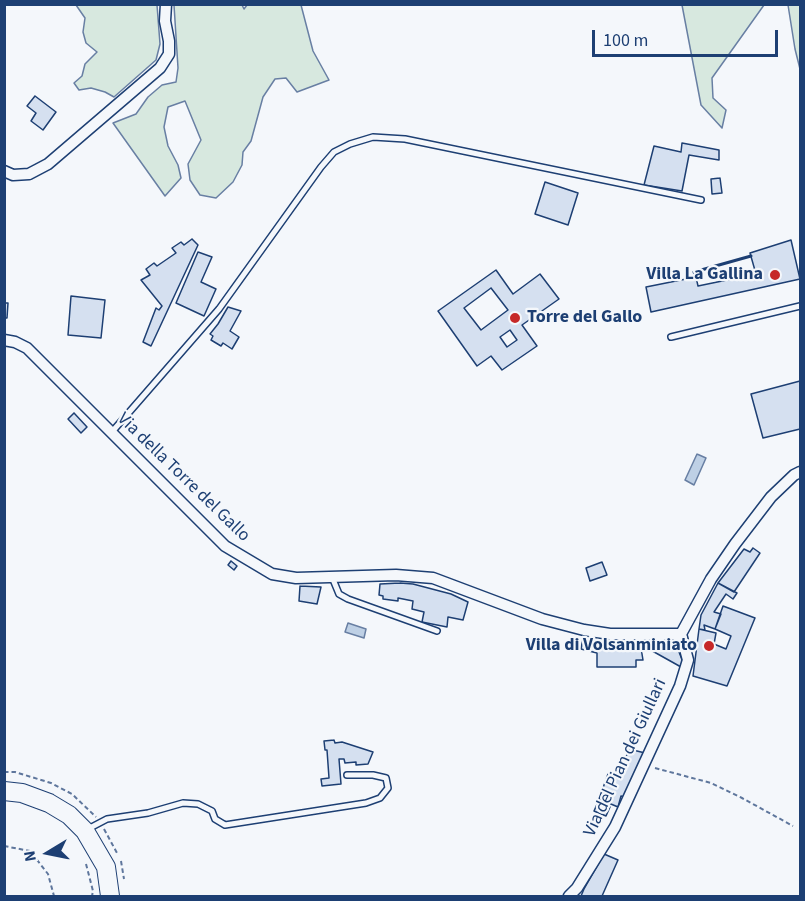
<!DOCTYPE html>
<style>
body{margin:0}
#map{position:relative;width:805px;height:901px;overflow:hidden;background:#f4f7fb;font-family:"Source Sans 3",sans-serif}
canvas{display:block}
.frame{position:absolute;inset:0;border:6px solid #1d3f73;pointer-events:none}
.north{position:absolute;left:18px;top:823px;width:60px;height:60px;-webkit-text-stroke:4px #f4f7fb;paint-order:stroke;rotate:260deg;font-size:16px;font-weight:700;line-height:24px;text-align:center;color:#1d3f73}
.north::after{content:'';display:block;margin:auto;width:21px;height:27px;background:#1d3f73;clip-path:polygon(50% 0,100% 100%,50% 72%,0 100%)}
.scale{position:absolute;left:592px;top:30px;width:186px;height:27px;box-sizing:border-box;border:3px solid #1d3f73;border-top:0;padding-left:8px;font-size:18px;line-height:21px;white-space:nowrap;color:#1d3f73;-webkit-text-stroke:4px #f4f7fb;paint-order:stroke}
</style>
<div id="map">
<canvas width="805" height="901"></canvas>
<div class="frame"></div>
<div class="north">N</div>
<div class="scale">100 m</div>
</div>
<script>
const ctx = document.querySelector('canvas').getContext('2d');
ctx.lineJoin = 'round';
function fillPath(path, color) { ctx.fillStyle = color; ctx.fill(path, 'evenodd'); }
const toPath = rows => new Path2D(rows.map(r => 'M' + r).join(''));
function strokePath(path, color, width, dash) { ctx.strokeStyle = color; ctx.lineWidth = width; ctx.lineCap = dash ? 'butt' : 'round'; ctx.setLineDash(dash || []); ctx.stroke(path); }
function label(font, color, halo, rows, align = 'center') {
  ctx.font = font + ' "Source Sans 3",sans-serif'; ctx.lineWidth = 4.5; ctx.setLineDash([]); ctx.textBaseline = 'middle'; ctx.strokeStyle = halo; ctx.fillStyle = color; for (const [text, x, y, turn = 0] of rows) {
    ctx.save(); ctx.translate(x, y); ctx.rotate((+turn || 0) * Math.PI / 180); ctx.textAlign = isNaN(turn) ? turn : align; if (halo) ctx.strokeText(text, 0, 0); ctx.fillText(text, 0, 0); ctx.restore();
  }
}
const green = toPath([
 [76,5,157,5,160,44,156,60,114,97,105,92,91,88,79,90,74,83,82,76,85,64,97,52,86,43,83,32,85,18,76,5],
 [174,5,242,5,244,9,247,5,301,5,313,51,329,80,297,92,286,78,275,79,263,97,251,141,243,152,242,165,233,182,216,198,200,195,190,180,188,164,201,140,185,101,168,107,164,127,168,146,178,165,181,178,165,196,113,123,136,114,148,97,162,85,176,82,178,68,174,5],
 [682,5,764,5,712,78,713,98,726,110,722,128,701,105,682,5],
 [788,5,800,5,800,69,795,49,788,5]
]);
fillPath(green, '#d7e8df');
strokePath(green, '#687fa3', 1.5);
const water = toPath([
 [697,454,706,458,694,485,685,480,697,454],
 [348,623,366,629,364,638,345,632,348,623]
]);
fillPath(water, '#bed0e5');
strokePath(water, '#687fa3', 1.5);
const building = toPath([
 [35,96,56,112,43,130,31,121,36,113,27,106,35,96],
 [682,143,719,150,719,160,689,155,682,191,644,185,654,146,681,152,682,143],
 [720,178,722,193,712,194,711,179,720,178],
 [545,182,578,193,568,225,535,214,545,182],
 [192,239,198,245,151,346,143,342,156,308,159,310,162,306,141,280,150,275,146,269,154,263,157,266,176,253,172,248,181,242,184,245,192,239],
 [791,240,800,279,651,312,646,287,696,277,698,286,756,274,750,253,791,240],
 [198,252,212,257,201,282,216,289,204,316,176,303,198,252],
 [496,270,513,294,540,274,559,299,522,325,537,346,502,370,491,356,477,366,438,311,496,270],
 [491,288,508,310,481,330,464,308,491,288],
 [510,330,517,340,507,347,500,337,510,330],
 [71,296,105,300,101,338,68,335,71,296],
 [4,303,8,303,7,318,4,318,4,303],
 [228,307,241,311,230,331,239,337,232,349,223,343,221,346,211,340,213,336,210,334,218,324,228,307],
 [800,381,800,429,763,438,751,394,800,381],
 [74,413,87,427,81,433,68,419,74,413],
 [753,548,760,553,734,592,718,583,744,549,750,552,753,548],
 [231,561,237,566,234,570,228,565,231,561],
 [602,562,607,575,590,581,586,568,602,562],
 [400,583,413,584,451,594,468,602,463,620,448,617,447,627,422,622,424,612,412,609,413,601,398,598,398,601,383,599,383,596,379,595,380,584,400,583],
 [718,583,737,593,733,599,726,594,714,612,721,614,715,629,704,625,705,630,699,629,701,615,718,583],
 [300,586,321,587,317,604,299,601,300,586],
 [723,606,755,618,727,686,693,676,699,629,716,633,714,644,726,649,731,636,715,629,723,606],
 [583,638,598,643,640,642,643,660,636,660,636,667,597,667,597,653,581,649,583,638],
 [656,640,672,646,679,652,683,662,681,667,647,648,646,642,656,640],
 [334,740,335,743,342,742,373,752,368,764,356,765,356,762,345,763,344,759,339,759,341,784,322,786,321,779,329,778,327,750,325,750,324,741,334,740],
 [629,749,645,753,625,797,621,796,618,807,599,799,608,774,618,778,629,749],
 [598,802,610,807,606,816,594,811,598,802],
 [604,854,618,860,602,896,581,896,584,889,604,854]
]);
fillPath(building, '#d5e0f0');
strokePath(building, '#1d3f73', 1.5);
const lane = toPath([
 [671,337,800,306],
 [111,433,219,309,321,167,334,152,350,144,373,137,405,139,701,200],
 [332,577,339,594,348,599,437,631],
 [86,830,107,819,148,813,183,803,198,804,212,811,215,819,225,825,366,803,380,798,388,788,386,778,373,775,347,775]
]);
const street = toPath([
 [4,171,13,175,29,174,48,164,160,68,169,54,169,41,165,21,166,4],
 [4,340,15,342,27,348,225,546,272,574,296,578,396,575,433,578,542,619,584,630,610,634,681,634],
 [681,634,711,579,735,544,771,497,794,475,800,472],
 [569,896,577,888,615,827,680,686,688,660,681,634]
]);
const primary = toPath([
 [4,791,22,793,49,803,69,815,85,831,106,867,110,896]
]);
strokePath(lane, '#1d3f73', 8);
strokePath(street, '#1d3f73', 13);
strokePath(primary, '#1d3f73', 20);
strokePath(toPath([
 [655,768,711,783,742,798,793,826],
 [4,772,15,772,51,783,72,794,96,817],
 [104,829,117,853],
 [4,846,30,851,48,874,54,896],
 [121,861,124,879],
 [86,864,93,891,92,896]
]), '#5e769c', 2, [4.5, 3]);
strokePath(lane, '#f4f7fb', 5);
strokePath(street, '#f4f7fb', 10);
strokePath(primary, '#f4f7fb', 18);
strokePath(toPath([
 [696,277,694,272,751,256]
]), '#1d3f73', 3);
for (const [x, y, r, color] of [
 [775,275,6,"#c62828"],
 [515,318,6,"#c62828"],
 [709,646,6,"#c62828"]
]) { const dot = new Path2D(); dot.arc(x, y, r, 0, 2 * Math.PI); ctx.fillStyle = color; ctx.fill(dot); strokePath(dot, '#f4f7fb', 2); }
label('bold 18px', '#1d3f73', '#f4f7fb', [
 ["Villa La Gallina",763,275],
 ["Torre del Gallo",527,318,"left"],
 ["Villa di Volsanminiato",697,646]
], 'right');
label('18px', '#1d3f73', '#f4f7fb', [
 ["Via della Torre del Gallo",183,478,44],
 ["Via del Pian dei Giullari",626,758,-65]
]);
</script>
